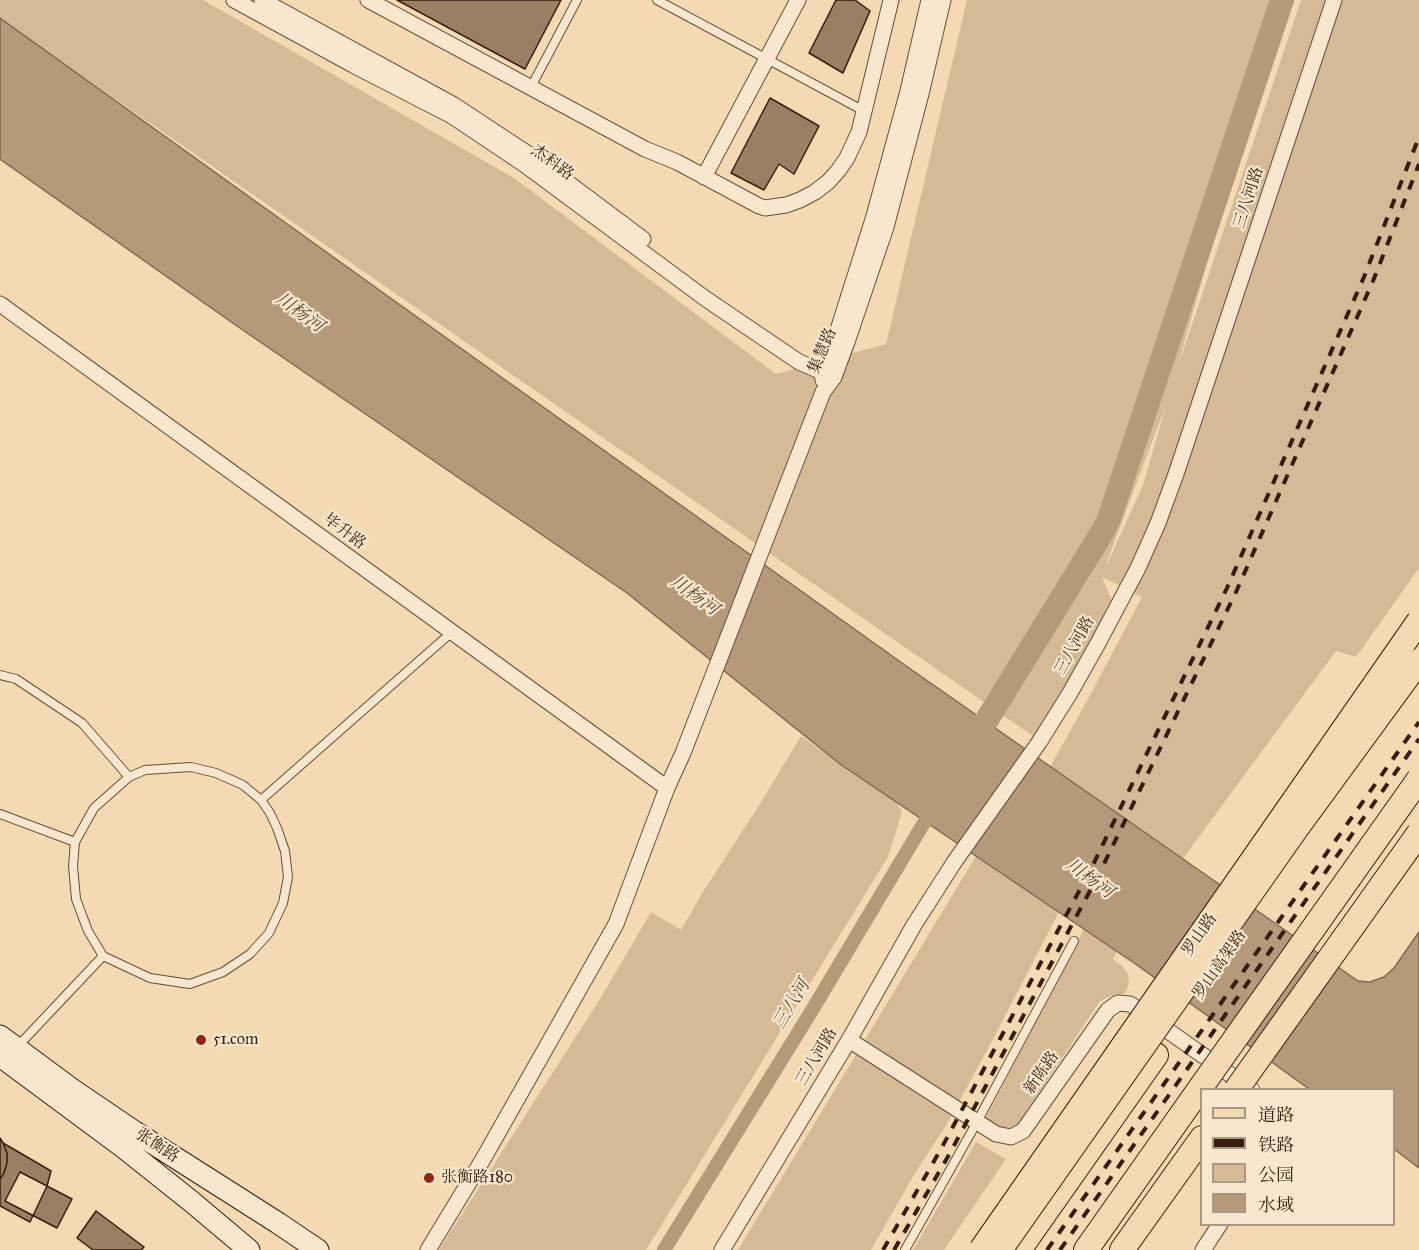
<!DOCTYPE html>
<meta charset="utf-8">
<style>
body{margin:0}
#map{position:relative;width:1419px;height:1250px;overflow:hidden;background:#f4dab3;font-family:"IM FELL Great Primer","Noto Serif SC",serif}
canvas{display:block}
.legend{position:absolute;left:1200px;top:1088px;width:195px;height:138px;box-sizing:border-box;background:#f8e7ce;border:2px solid #ab9681;margin:0;padding:8px 10px;list-style:none;font-size:18px;color:#381c0d}
.legend li{display:flex;align-items:center;gap:12px;height:30px}
.legend b{width:30px;border:2px solid #ab9681}
</style>
<div id="map">
<canvas width="1419" height="1250"></canvas>
<ul class="legend">
<li><b style="height:8px;background:#f4dab3"></b>道路</li>
<li><b style="height:8px;background:#381c0d"></b>铁路</li>
<li><b style="height:16px;background:#d4ba97"></b>公园</li>
<li><b style="height:16px;background:#b4997b"></b>水域</li>
</ul>
</div>
<script>
const ctx = document.querySelector('canvas').getContext('2d');
ctx.lineJoin = 'round';
function fillPath(path, color) { ctx.fillStyle = color; ctx.fill(path, 'evenodd'); }
const toPath = rows => new Path2D(rows.map(r => 'M' + r).join(''));
function strokePath(path, color, width, dash) { ctx.strokeStyle = color; ctx.lineWidth = width; ctx.lineCap = dash ? 'butt' : 'round'; ctx.setLineDash(dash || []); ctx.stroke(path); }
function label(font, color, halo, rows, align = 'center') {
  ctx.font = font + ' "IM FELL Great Primer","Noto Serif SC",serif'; ctx.lineWidth = 4.5; ctx.setLineDash([]); ctx.textBaseline = 'middle'; ctx.strokeStyle = halo; ctx.fillStyle = color; for (const [text, x, y, turn = 0] of rows) {
    ctx.save(); ctx.translate(x, y); ctx.rotate((+turn || 0) * Math.PI / 180); ctx.textAlign = isNaN(turn) ? turn : align; if (halo) ctx.strokeText(text, 0, 0); ctx.fillText(text, 0, 0); ctx.restore();
  }
}
fillPath(toPath([
 [0,0,203,0,514,178,776,374,886,344,967,0,1282,0,1176,372,1301,0,1419,0,1419,568,1356,657,1336,651,1181,861,1046,774,1088,699,1142,597,1102,577,1116,610,1040,741,0,19],
 [1166,405,1143,485,1107,564,1106,564],
 [801,736,846,769,895,801,902,812,888,857,646,1250,439,1250,600,999,651,912,681,930,704,890,758,807],
 [976,856,1059,912,992,1041,947,1124,915,1173,871,1250,738,1250],
 [1084,929,1117,952,1113,959,1122,966,1128,974,1129,984,1125,993,1117,997,1111,996,1100,1001,1018,1124,1011,1131,1001,1129,985,1120],
 [976,1142,1006,1159,944,1250,913,1250]
]), '#d4ba97');
const water = toPath([
 [0,18,389,297,909,668,1358,981,1370,982,1384,977,1394,968,1419,932,1419,1168,1394,1149,1394,1090,1309,1089,1137,965,840,764,627,593,234,324,0,159,0,18]
]);
fillPath(water, '#b4997b');
strokePath(water, '#82674f', 1.5);
strokePath(toPath([
 [664,1250,814,1007,934,806]
]), '#b4997b', 14);
strokePath(toPath([
 [969,749,1103,531,1109,519,1282,0]
]), '#b4997b', 24);
const building = toPath([
 [397,0,561,0,525,69,397,0],
 [836,0,855,0,870,11,843,73,809,53,836,0],
 [770,98,819,126,794,174,779,164,764,190,731,173,770,98],
 [0,1138,3,1143,7,1153,7,1163,4,1173,0,1179,0,1138],
 [3,1143,51,1171,47,1186,30,1222,0,1206,0,1179,4,1173,7,1163,7,1153,3,1143],
 [20,1172,72,1199,57,1228,5,1201,20,1172],
 [96,1211,144,1247,141,1250,93,1250,77,1238,96,1211]
]);
fillPath(building, '#9a7f63');
strokePath(building, '#381c0d', 1.5);
const service = toPath([
 [657,0,864,111],
 [531,87,577,0],
 [0,675,16,679,82,723,129,777,94,808,75,842,0,814],
 [261,800,452,632],
 [75,842,73,866,76,899,88,931,103,956,150,978,190,984,223,972,250,954,269,933,283,903,288,877,285,851,277,828,270,813,261,800,243,785,216,773,191,767,145,770,129,777],
 [18,1046,103,956],
 [905,1250,977,1122,1074,941]
]);
const minor = toPath([
 [234,0,353,65,452,116,525,165,706,299,799,362,834,377],
 [262,0,454,105,539,161,643,239],
 [368,0,645,149,677,162,759,206,765,208,786,205,800,200,815,192,828,182,838,171,847,158,859,132,891,0],
 [704,177,798,0],
 [0,304,667,788],
 [823,380,822,372,837,333,874,216,908,91,929,0],
 [849,1040,996,1134,1011,1137,1023,1131,1108,1010,1118,1003,1130,1004,1252,1090],
 [428,1250,482,1161,616,924,667,788,683,753,823,392,834,377,847,342,886,227,921,94,943,0],
 [722,1250,849,1040,914,925,955,861,1040,741,1070,693,1097,645,1138,568,1158,523,1176,474,1334,0],
 [1203,1250,1220,1224]
]);
const secondary = toPath([
 [0,1036,73,1090,135,1132,278,1223,318,1250],
 [0,1056,123,1147,192,1202,249,1250]
]);
const primary = toPath([
 [1122,1250,1202,1138]
]);
const trunk = toPath([
 [1019,1250,1156,1055],
 [1086,1250,1201,1087]
]);
strokePath(service, '#674c36', 10);
strokePath(minor, '#674c36', 17);
strokePath(secondary, '#381c0d', 23);
strokePath(primary, '#381c0d', 26);
strokePath(trunk, '#381c0d', 26);
strokePath(service, '#f8e7ce', 8);
strokePath(minor, '#f8e7ce', 15);
strokePath(secondary, '#f8e7ce', 21);
strokePath(primary, '#f4dab3', 24);
strokePath(trunk, '#f4dab3', 24);
strokePath(toPath([
 [883,1250,941,1149,1092,867,1227,588,1364,277,1419,137],
 [894,1250,950,1153,1100,872,1236,592,1373,281,1419,164],
 [1047,1250,1419,722],
 [1060,1250,1419,739]
]), '#381c0d', 4, [10, 10]);
const primaryBridge = toPath([
 [1236,1090,1419,833],
 [981,1250,1419,621]
]);
const trunkBridge = toPath([
 [1201,1087,1419,779],
 [1000,1250,1296,829,1419,661]
]);
strokePath(primaryBridge, '#381c0d', 26, []);
strokePath(trunkBridge, '#381c0d', 26, []);
strokePath(primaryBridge, '#f4dab3', 24);
strokePath(trunkBridge, '#f4dab3', 24);
for (const [x, y, r, color] of [
 [201,1040,6,"#8f2418"],
 [429,1178,6,"#8f2418"]
]) { const dot = new Path2D(); dot.arc(x, y, r, 0, 2 * Math.PI); ctx.fillStyle = color; ctx.fill(dot); strokePath(dot, '#f8e7ce', 2); }
label('16px', '#381c0d', '#f8e7ce', [
 ["杰科路",552,163,36],
 ["三八河路",1249,198,-72],
 ["集慧路",823,351,-67],
 ["毕升路",344,532,36],
 ["三八河路",1075,646,-61],
 ["罗山路",1200,935,-55],
 ["罗山高架路",1220,965,-55],
 ["三八河路",817,1057,-59],
 ["新陈路",1042,1073,-55],
 ["张衡路",157,1146,33]
]);
label('16px', '#381c0d', '#f8e7ce', [
 ["51.com",213,1040],
 ["张衡路180",441,1178]
], 'left');
label('italic 18px', '#634834', '#f8e7ce', [
 ["川杨河",299,313,36],
 ["川杨河",694,596,36],
 ["川杨河",1089,879,36],
 ["三八河",792,1005,-59]
]);
</script>
